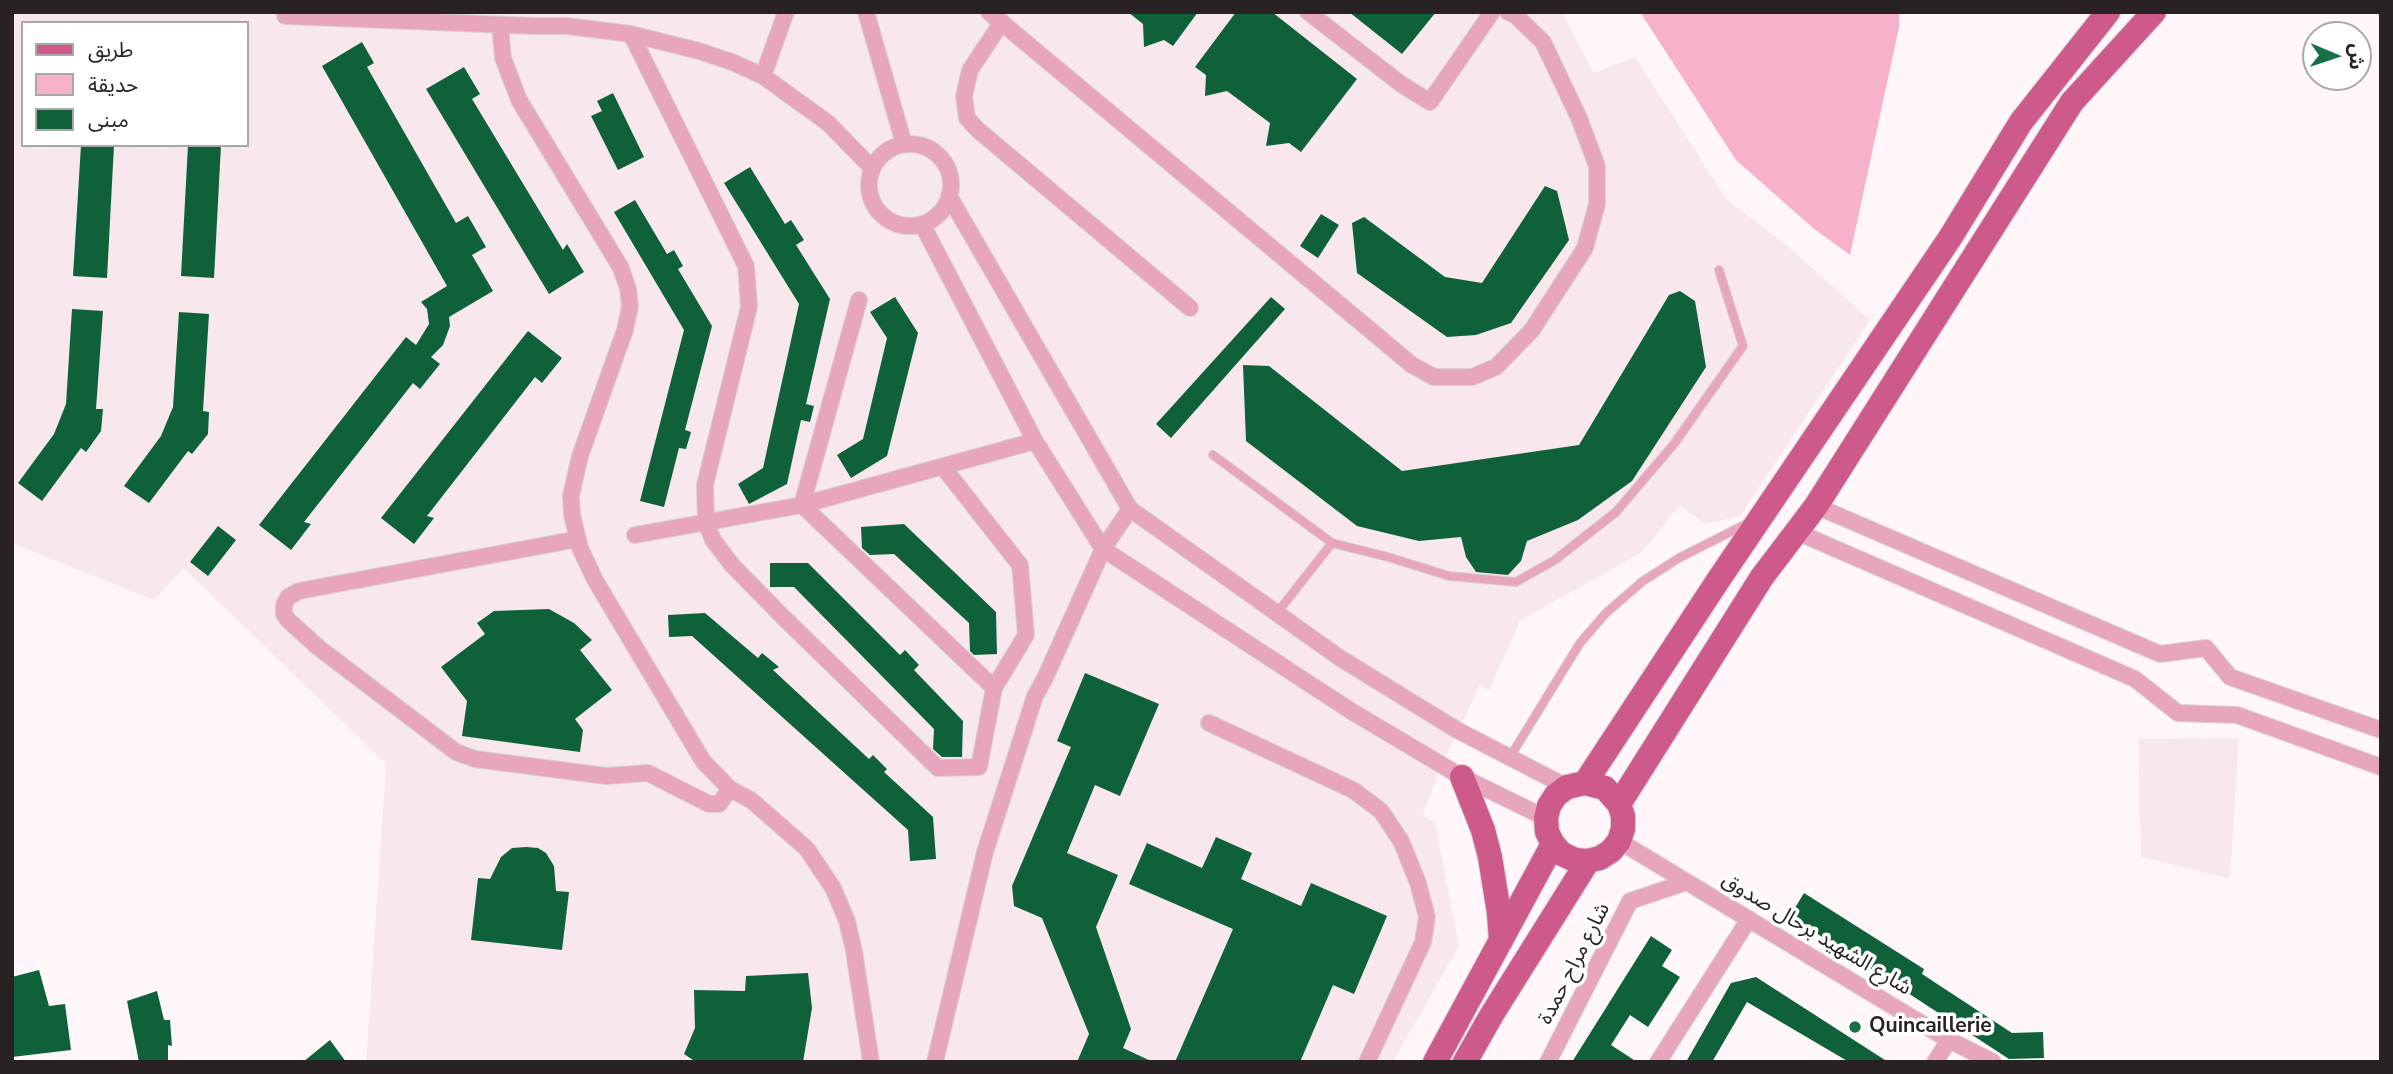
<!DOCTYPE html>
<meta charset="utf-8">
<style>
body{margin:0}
#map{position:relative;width:2393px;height:1074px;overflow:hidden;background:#fef6f8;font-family:"Nunito Sans","Noto Sans Arabic",sans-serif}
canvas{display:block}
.frame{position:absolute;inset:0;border:14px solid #292225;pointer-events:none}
.legend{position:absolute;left:21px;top:21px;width:228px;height:126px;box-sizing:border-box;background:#fff;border:2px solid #a9a7a8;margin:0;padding:9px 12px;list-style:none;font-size:21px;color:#292225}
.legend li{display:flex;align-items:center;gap:14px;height:35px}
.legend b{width:35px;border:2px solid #a9a7a8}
.north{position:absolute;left:2302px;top:21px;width:70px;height:70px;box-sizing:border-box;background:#fff;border:2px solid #a9a7a8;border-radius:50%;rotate:92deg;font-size:19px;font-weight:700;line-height:28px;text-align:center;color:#292225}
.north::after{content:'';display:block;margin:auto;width:24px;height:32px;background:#187145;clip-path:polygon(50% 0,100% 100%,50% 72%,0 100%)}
</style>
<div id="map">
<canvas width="2393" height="1074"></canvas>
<div class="frame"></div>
<ul class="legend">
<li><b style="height:9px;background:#ce5a8b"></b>طريق</li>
<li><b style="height:19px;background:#f7b1ca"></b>حديقة</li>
<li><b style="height:19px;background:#0f613a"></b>مبنى</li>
</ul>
<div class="north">ش</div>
</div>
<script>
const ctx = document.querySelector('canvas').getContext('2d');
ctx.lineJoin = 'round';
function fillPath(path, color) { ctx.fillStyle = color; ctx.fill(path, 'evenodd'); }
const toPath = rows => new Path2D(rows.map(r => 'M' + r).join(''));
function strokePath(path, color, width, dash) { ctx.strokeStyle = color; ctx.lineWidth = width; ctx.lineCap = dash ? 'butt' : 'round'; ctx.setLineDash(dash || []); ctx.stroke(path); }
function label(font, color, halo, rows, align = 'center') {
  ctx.font = font + ' "Nunito Sans","Noto Sans Arabic",sans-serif'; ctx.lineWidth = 7; ctx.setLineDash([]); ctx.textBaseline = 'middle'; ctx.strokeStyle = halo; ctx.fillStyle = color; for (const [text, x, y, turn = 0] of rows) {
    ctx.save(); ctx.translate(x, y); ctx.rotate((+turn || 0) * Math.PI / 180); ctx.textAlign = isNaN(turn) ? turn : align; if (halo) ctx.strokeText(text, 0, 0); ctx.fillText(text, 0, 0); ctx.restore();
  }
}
fillPath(toPath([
 [12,12,1562,12,1594,73,1635,57,1727,200,1789,247,1870,320,1740,516,1705,524,1680,505,1642,552,1520,621,1489,690,1480,685,1442,764,1423,815,1435,823,1459,946,1393,1062,366,1062,386,764,184,568,154,600,12,543],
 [23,23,247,23,247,145,23,145],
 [2239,738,2230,879,2141,857,2138,739]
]), '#f8e7ed');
fillPath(toPath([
 [1640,12,1899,12,1899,27,1850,255,1813,228,1736,160]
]), '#f7b1ca');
fillPath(toPath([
 [1128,12,1198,12,1173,46,1164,40,1144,47,1143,24],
 [1236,12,1272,12,1357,79,1301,152,1289,143,1266,146,1270,123,1227,91,1205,96,1206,75,1195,67],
 [1349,12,1436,12,1402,54],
 [362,42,374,63,367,67,456,223,468,216,486,247,472,255,493,291,449,317,450,326,443,345,431,357,440,364,420,389,413,383,304,522,311,524,291,550,259,525,406,337,416,345,429,324,427,309,421,302,447,286,322,66],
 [464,67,480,94,472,99,563,250,567,244,584,272,549,294,426,89],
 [613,93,644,157,618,170,591,116,602,111,597,101],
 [81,145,114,145,107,278,73,276],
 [188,145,221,145,214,278,181,276],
 [750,167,785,224,791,220,804,240,796,245,830,299,806,404,814,406,810,422,801,420,787,484,749,504,738,484,763,468,799,304,724,183],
 [1545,186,1557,191,1569,240,1511,323,1476,335,1447,337,1357,273,1352,223,1364,217,1445,277,1482,283],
 [635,200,667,254,674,250,683,266,678,269,712,326,685,430,691,432,686,449,679,448,664,507,640,501,684,330,614,212],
 [1321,214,1339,225,1318,258,1300,246],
 [1680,291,1695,301,1706,367,1632,481,1578,520,1527,541,1521,561,1508,575,1476,572,1466,557,1461,537,1419,541,1357,526,1246,441,1243,365,1269,366,1402,471,1579,445,1669,295],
 [895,297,918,333,887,456,851,478,837,455,863,439,887,338,870,312],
 [1271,297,1285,309,1171,438,1156,424],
 [72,309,103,311,96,409,103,409,101,431,86,452,81,448,42,501,18,483,54,434,66,404],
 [179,312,209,314,203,411,209,412,208,434,192,454,188,451,149,503,124,486,161,436,173,407],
 [528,331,562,358,542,383,535,377,427,516,434,518,414,544,381,518],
 [904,524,996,612,997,654,974,655,970,651,969,623,894,554,870,555,862,548,861,527],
 [218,526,236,540,208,576,190,562],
 [770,563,808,563,900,655,905,650,919,665,914,670,963,721,962,757,942,757,933,749,934,729,794,587,770,587],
 [549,609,574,623,592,640,580,650,612,690,575,719,583,730,580,752,462,736,467,701,441,667,485,634,477,623,494,611],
 [705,613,758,658,762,653,779,667,773,670,869,759,873,755,887,769,884,772,933,817,936,859,910,861,908,830,692,636,669,637,668,615],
 [1085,673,1159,704,1120,796,1095,785,1067,853,1118,875,1096,927,1131,1029,1123,1048,1153,1062,1077,1062,1089,1034,1042,918,1014,906,1012,886,1071,747,1057,741],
 [1216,837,1252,853,1241,879,1301,906,1311,883,1387,916,1354,994,1333,985,1300,1062,1175,1062,1233,929,1129,884,1147,843,1202,868],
 [526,847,538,848,546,853,554,866,556,891,569,892,562,950,471,940,478,878,490,879,501,857,512,848],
 [1804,893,1924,969,1922,974,2012,1033,2043,1032,2044,1058,2009,1059,1790,916],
 [1651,936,1672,950,1662,966,1680,977,1648,1027,1630,1015,1611,1045,1637,1062,1572,1062],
 [39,970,49,1006,65,1004,71,1050,12,1057,12,977],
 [808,973,812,1008,803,1062,696,1062,684,1054,695,1028,694,990,745,991,746,976],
 [1756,977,1888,1062,1849,1062,1747,1002,1712,1062,1686,1062,1731,983],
 [157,991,164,1020,170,1020,172,1046,168,1045,168,1062,139,1062,127,1001],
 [330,1040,346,1062,303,1062]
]), '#0f613a');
const lane = toPath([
 [1213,455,1332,543,1277,613],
 [1332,543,1388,557,1449,576,1516,582,1555,560,1616,512,1674,444,1743,346,1719,270],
 [1510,757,1580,643,1606,613,1643,581,1679,558,1746,524]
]);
const street = toPath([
 [866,12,904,144],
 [989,12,1412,365,1434,377,1472,377,1496,367,1532,330,1585,248,1597,204,1597,166,1579,118,1543,42,1515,15,1508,12],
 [1308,12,1401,84,1430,102,1492,12],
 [285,16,533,26,567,26,631,34,699,51,732,62,763,76,828,123,872,168],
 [1002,22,970,70,964,96,967,118,978,130,1190,308],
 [500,25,503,58,519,100,621,268,628,289,630,306,625,330,580,456,571,496,572,515,580,548,595,580,703,761,730,789,751,800,807,849,833,888,847,921,854,951,871,1062],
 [631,34,746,266,749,307,705,485,706,522,713,540,732,565,782,616,938,768,979,767,994,688,1026,635,1020,565,943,467],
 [763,76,786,12],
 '869 185a41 41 0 1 1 82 0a41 41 0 1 1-82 0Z',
 [949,196,1130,509,1340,658,1457,730,1567,787],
 [922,224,1035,441,1103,549,1351,711,1462,777,1546,818],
 [859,300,802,505,994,688],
 [1816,506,2160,654,2206,648,2230,677,2381,730],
 [1797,532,2135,679,2178,713,2237,715,2381,767],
 [635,535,802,505,1035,441],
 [578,539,299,591,288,597,284,605,284,614,288,620,319,648,456,752,475,759,606,776,648,773,709,804,719,804,730,789],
 [1209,723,1353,790,1381,811,1401,841,1418,883,1427,917,1423,942,1367,1062],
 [1619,841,1949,1040,1993,1062],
 [935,1062,985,852,1035,696,1045,678,1103,549,1130,509],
 [1548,1062,1630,901,1687,882],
 [1658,1062,1749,919],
 [1935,1062,1949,1040]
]);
const primary = toPath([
 [1462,777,1483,830,1490,857,1499,913,1501,941],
 [1585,783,1719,579,1950,238,2021,122,2108,12],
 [1619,804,1762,577,1816,506,2072,102,2154,12],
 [1435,1062,1553,844],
 [1465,1062,1491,1016,1588,861,1600,858,1611,851,1619,841,1623,829,1623,816,1619,804,1605,788,1585,783,1567,787,1556,795,1549,806,1546,818,1547,832,1553,844,1562,854,1575,860,1588,861]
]);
strokePath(lane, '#d8d0d2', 10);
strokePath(street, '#d8d0d2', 18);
strokePath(primary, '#d8d0d2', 26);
strokePath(lane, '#e7a6bd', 8);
strokePath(street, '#e7a6bd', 16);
strokePath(primary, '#ce5a8b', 24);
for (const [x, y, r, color] of [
 [1855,1027,7,"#187145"]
]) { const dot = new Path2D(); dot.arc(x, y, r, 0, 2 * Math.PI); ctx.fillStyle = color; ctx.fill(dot); strokePath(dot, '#fff', 2.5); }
label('21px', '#292225', '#fff', [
 ["شارع الشهيد برحال صدوق",1816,935,31],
 ["شارع مراح حمدة",1575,964,-63]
]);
label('bold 21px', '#292225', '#fff', [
 ["Quincaillerie",1869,1027]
], 'left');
</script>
